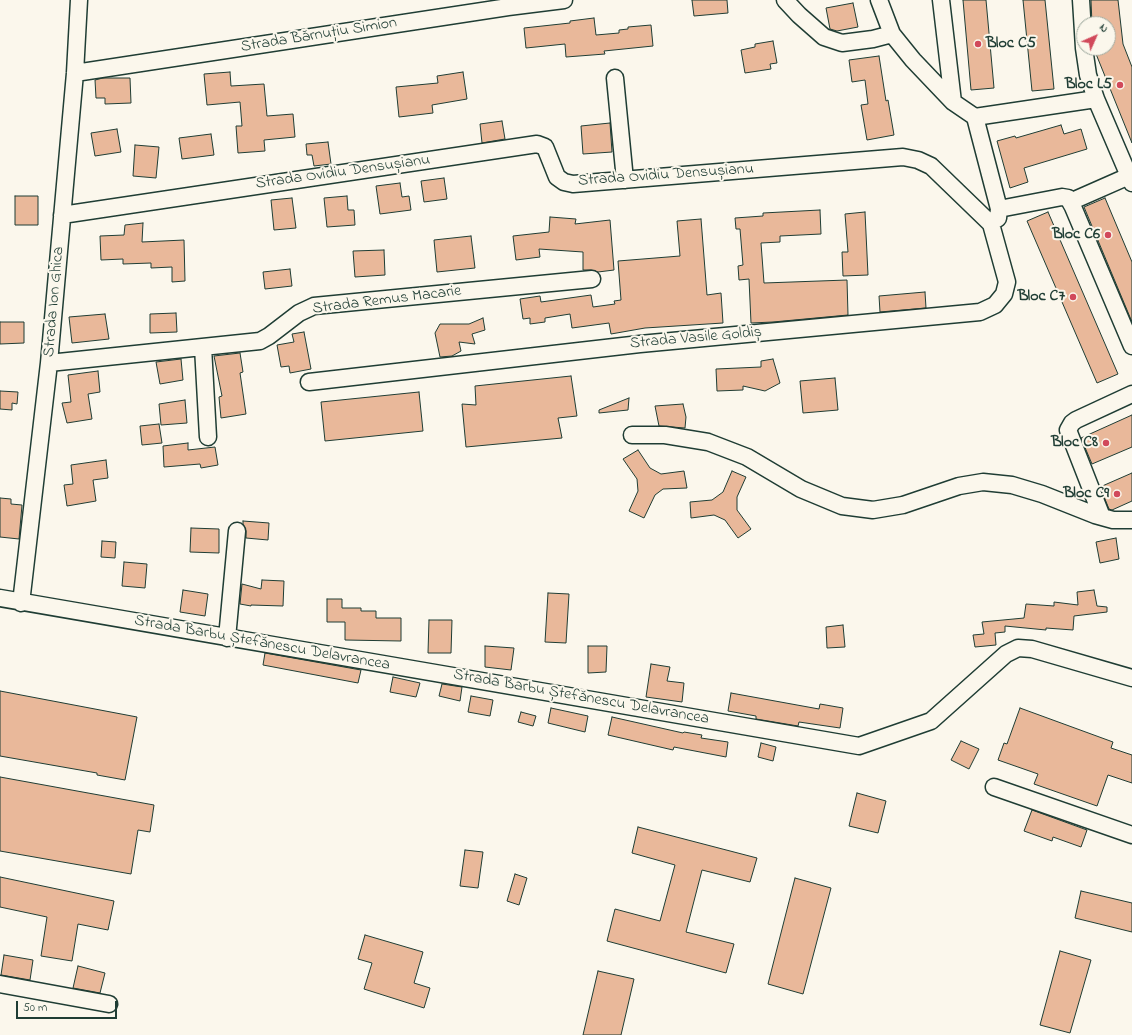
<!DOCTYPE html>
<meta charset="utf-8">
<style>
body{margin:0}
#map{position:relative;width:1132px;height:1035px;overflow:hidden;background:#fbf7ec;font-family:"Indie Flower",sans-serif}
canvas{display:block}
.north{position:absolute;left:1076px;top:16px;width:40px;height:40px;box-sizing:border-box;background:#fbf7ec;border:1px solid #a3ada2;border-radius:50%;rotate:45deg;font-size:11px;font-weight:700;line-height:16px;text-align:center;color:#1f3d34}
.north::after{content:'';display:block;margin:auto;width:14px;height:18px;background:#d1495b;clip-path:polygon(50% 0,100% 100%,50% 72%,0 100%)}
.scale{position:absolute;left:16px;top:1001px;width:101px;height:18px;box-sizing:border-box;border:2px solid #1f3d34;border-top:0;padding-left:5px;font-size:12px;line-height:14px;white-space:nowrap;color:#1f3d34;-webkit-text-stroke:3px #fbf7ec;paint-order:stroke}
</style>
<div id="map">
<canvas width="1132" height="1035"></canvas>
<div class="north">N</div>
<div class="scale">50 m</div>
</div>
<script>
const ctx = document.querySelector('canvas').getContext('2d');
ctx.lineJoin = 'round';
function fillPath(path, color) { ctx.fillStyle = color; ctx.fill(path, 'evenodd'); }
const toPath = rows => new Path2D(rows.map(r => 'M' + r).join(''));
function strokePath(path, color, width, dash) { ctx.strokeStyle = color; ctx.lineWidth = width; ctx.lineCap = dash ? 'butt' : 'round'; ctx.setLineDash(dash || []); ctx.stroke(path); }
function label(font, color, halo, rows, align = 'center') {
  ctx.font = font + ' "Indie Flower",sans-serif'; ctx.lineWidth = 4; ctx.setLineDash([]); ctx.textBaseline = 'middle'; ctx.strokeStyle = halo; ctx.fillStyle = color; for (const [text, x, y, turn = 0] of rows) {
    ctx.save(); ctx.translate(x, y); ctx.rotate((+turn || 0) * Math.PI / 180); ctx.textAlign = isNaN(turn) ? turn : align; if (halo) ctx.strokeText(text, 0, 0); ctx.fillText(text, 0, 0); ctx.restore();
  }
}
const building = toPath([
 [692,0,727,0,728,13,694,16,692,0],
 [963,0,986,0,994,88,971,90,963,0],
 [1023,0,1045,0,1054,89,1032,91,1023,0],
 [1091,0,1118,0,1123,44,1132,67,1132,143,1094,49,1108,48,1108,24,1092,24,1091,0],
 [853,3,858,27,837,31,830,29,826,8,853,3],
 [594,18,596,35,619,33,619,30,628,29,628,27,651,25,653,46,604,51,605,54,566,57,565,44,526,48,524,28,570,23,570,21,594,18],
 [773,41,777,63,770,64,771,69,745,73,741,50,755,47,755,44,773,41],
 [879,56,886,101,888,100,894,135,867,140,861,105,868,104,865,80,852,82,849,60,879,56],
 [230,72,231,86,264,84,267,116,293,114,295,137,264,140,265,151,238,153,236,126,242,126,240,102,207,105,204,74,230,72],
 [463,72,467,99,432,105,433,113,399,117,396,87,438,83,437,76,463,72],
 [103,78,130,78,131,103,105,104,105,98,96,98,95,80,103,78],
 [502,121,505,139,482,143,480,124,502,121],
 [610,123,612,152,583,154,581,126,610,123],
 [1061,125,1064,134,1081,129,1087,149,1024,168,1028,182,1010,188,997,141,1015,136,1016,138,1061,125],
 [117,129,121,152,95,156,91,133,117,129],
 [211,134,214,155,182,159,179,138,211,134],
 [328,142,331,164,314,166,312,155,307,155,306,144,328,142],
 [135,145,159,147,156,178,133,176,135,145],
 [444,178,447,199,424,202,421,181,444,178],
 [400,183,402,197,409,196,411,210,380,214,376,186,400,183],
 [15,196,38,196,38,225,15,225,15,196],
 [347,196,348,210,354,210,355,225,327,227,324,198,347,196],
 [292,198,296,228,274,230,271,200,292,198],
 [1105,198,1132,262,1132,322,1084,207,1105,198],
 [820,210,821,234,780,236,780,242,761,243,764,283,847,280,848,315,773,322,751,323,749,279,739,280,738,266,743,265,740,229,736,229,735,218,763,216,763,213,820,210],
 [865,212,868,275,843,276,842,252,848,252,845,214,865,212],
 [1048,212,1118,374,1097,383,1027,221,1048,212],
 [550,217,576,219,575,224,610,220,614,270,598,272,591,270,583,270,583,252,539,249,540,257,516,260,513,236,549,232,550,217],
 [701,219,707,295,721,293,723,323,645,328,611,334,609,323,572,328,570,314,545,318,545,322,530,324,530,318,523,319,520,299,540,296,541,302,591,295,593,307,615,304,614,301,621,300,618,261,680,256,677,221,701,219],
 [143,223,142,242,184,240,185,281,172,282,172,267,151,268,151,263,123,264,123,259,101,260,100,236,124,235,125,225,143,223],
 [471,236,475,268,437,272,434,240,471,236],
 [384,250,385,275,355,277,353,251,384,250],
 [290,269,292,286,265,289,263,272,290,269],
 [925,292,926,308,880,312,879,296,925,292],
 [176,313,177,332,150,333,150,314,176,313],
 [105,314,109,339,72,343,69,317,105,314],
 [483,318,485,330,472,334,475,344,459,342,461,351,452,356,440,357,435,333,440,324,469,324,483,318],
 [0,322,24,322,24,343,0,344,0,322],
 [304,332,311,369,290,373,289,366,281,367,277,345,294,342,292,334,304,332],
 [240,353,243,372,240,373,246,414,221,418,219,397,222,396,214,356,240,353],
 [181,359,183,380,160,384,156,362,181,359],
 [773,359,780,383,765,391,743,386,743,390,717,391,716,369,761,367,761,361,773,359],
 [98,371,100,392,88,394,92,419,67,423,62,403,71,402,68,375,98,371],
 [571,376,577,416,558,418,562,438,466,447,462,404,476,405,475,386,571,376],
 [835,378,838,410,803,413,800,381,835,378],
 [0,391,18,392,17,404,12,403,12,410,0,409,0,391],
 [419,392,423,431,325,441,321,402,419,392],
 [629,398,628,410,599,413,599,410,629,398],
 [185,400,187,423,161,425,159,404,185,400],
 [683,404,686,417,685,428,659,426,655,406,683,404],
 [1132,415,1132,447,1092,464,1081,438,1132,415],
 [159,424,162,443,142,445,140,426,159,424],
 [188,443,188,450,215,447,218,465,201,468,200,464,164,467,163,446,188,443],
 [638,450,650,468,661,474,684,471,687,488,663,489,655,495,644,518,629,511,638,491,637,479,623,459,638,450],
 [106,460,108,478,93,480,96,501,67,506,64,485,73,484,71,465,106,460],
 [732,471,746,477,737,497,737,510,751,529,738,538,725,520,714,515,691,518,690,502,712,500,723,492,732,471],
 [1132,473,1132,501,1112,510,1109,509,1100,487,1132,473],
 [0,498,11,499,11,504,22,505,19,539,0,537,0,498],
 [243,521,269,523,268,540,246,538,246,531,243,524,243,521],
 [191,528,219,529,219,553,190,552,191,528],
 [1116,538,1119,559,1100,563,1096,542,1116,538],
 [102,541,116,542,115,558,101,557,102,541],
 [124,562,147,564,145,588,122,586,124,562],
 [262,580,284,581,283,606,251,605,251,606,240,604,242,584,261,589,262,580],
 [183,590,208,594,205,616,180,612,183,590],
 [1094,590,1097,606,1107,607,1107,612,1074,616,1073,630,1046,628,1046,630,1005,626,1005,632,995,633,996,645,975,647,973,635,984,634,982,622,1024,618,1026,604,1054,606,1054,602,1078,605,1077,592,1094,590],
 [548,593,569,594,566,643,545,642,548,593],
 [327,599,342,599,342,608,361,608,361,611,376,611,376,618,401,618,401,641,345,640,345,622,327,622,327,599],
 [429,620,452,620,451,653,428,653,429,620],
 [843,625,845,647,827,648,826,627,843,625],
 [485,646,514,648,511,670,485,667,485,646],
 [588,646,607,646,606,672,588,673,588,646],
 [265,653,361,670,358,683,263,665,265,653],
 [651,664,670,667,667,681,684,683,682,702,646,697,651,664],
 [393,677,420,683,416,697,390,692,393,677],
 [442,684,462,687,460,701,439,696,442,684],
 [0,691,137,717,125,780,97,775,97,773,0,756,0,691],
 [731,693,819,709,820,704,843,708,840,728,799,722,798,726,756,719,756,716,728,711,731,693],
 [471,696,493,700,490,716,468,712,471,696],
 [551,708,588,716,585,732,548,723,551,708],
 [1020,708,1113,742,1111,748,1132,755,1132,783,1108,775,1097,806,1034,784,1038,774,998,760,1004,743,1007,744,1020,708],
 [521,712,536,716,533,726,518,722,521,712],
 [612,717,683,733,684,732,702,735,701,738,728,742,726,757,674,747,673,750,608,735,612,717],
 [961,741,979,749,969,769,951,760,961,741],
 [761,743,776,747,773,761,758,757,761,743],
 [0,777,154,805,150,832,138,830,131,874,0,851,0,777],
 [857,793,886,801,878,833,849,826,857,793],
 [1032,810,1087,830,1081,847,1053,837,1052,841,1024,831,1032,810],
 [638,827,757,858,750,882,702,870,686,932,734,944,726,973,607,941,615,909,660,921,675,865,632,853,638,827],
 [465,850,483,852,478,888,460,886,465,850],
 [515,874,527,878,519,905,507,901,515,874],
 [0,877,114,901,108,930,78,924,72,961,41,956,47,917,0,907,0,877],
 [795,878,831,888,803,994,768,984,795,878],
 [1081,891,1132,903,1132,932,1075,918,1081,891],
 [365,935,423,952,414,983,430,988,424,1008,364,989,372,963,358,959,365,935],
 [1060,951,1091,960,1070,1033,1040,1025,1060,951],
 [4,955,33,960,30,980,1,975,4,955],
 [78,966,105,973,100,993,73,988,78,966],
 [598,971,634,979,621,1035,583,1035,598,971]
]);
fillPath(building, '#e9b89a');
strokePath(building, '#1f3d34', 1);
const minor = toPath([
 [785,0,799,15,824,37,842,43,873,39,892,34],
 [879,0,892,34,913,60,953,102,975,117,1096,99],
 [941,0,953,102],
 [1081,0,1084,48],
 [1084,48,1088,75,1096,99,1132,183],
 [75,73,508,7,564,0],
 [615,78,625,180],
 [975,117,999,209,998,218,997,219],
 [1070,202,1129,176],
 [999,209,1062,197,1068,198,1073,207,1132,346],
 [62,215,537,144,545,147,557,177,564,182,573,184,903,157,918,160,931,166,991,224,1007,282,1004,294,995,305,980,312,640,344,309,382],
 [203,347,208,437],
 [49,363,260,341,269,336,299,313,314,306,592,279],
 [632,435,665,435,708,442,747,457,801,489,842,506,873,510,903,505,959,486,983,482,1012,485,1042,494,1095,515,1113,520,1132,520],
 [1102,517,1068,430,1072,423,1076,420,1132,394],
 [0,598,859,746,931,721,1006,654,1018,648,1032,649,1132,678],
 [21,603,49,363,75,73,79,0],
 [227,638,237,531],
 [994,787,1132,835],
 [0,984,109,1004]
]);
strokePath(minor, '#1f3d34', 19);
strokePath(minor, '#fbf7ec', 16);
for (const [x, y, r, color] of [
 [978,44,4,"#d1495b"],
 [1120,85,4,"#d1495b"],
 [1108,235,4,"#d1495b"],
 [1073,297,4,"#d1495b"],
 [1106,443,4,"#d1495b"],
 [1117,494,4,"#d1495b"]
]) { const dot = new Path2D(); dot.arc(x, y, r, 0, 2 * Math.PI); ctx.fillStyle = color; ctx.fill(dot); strokePath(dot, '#fbf7ec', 1.5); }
label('16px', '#1f3d34', '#fbf7ec', [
 ["Strada Bărnuțiu Simion",319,36,-9],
 ["Strada Ovidiu Densușianu",343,173,-8],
 ["Strada Ovidiu Densușianu",666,176,-4],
 ["Strada Remus Macarie",387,301,-7],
 ["Strada Ion Ghica",55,302,-85],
 ["Strada Vasile Goldiș",696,339,-5],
 ["Strada Barbu Ștefănescu Delavrancea",262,644,10],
 ["Strada Barbu Ștefănescu Delavrancea",581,698,10]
]);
label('bold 16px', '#1f3d34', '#fbf7ec', [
 ["Bloc C5",986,44,"left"],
 ["Bloc L5",1112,85],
 ["Bloc C6",1100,235],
 ["Bloc C7",1065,297],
 ["Bloc C8",1098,443],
 ["Bloc C9",1109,494]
], 'right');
</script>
